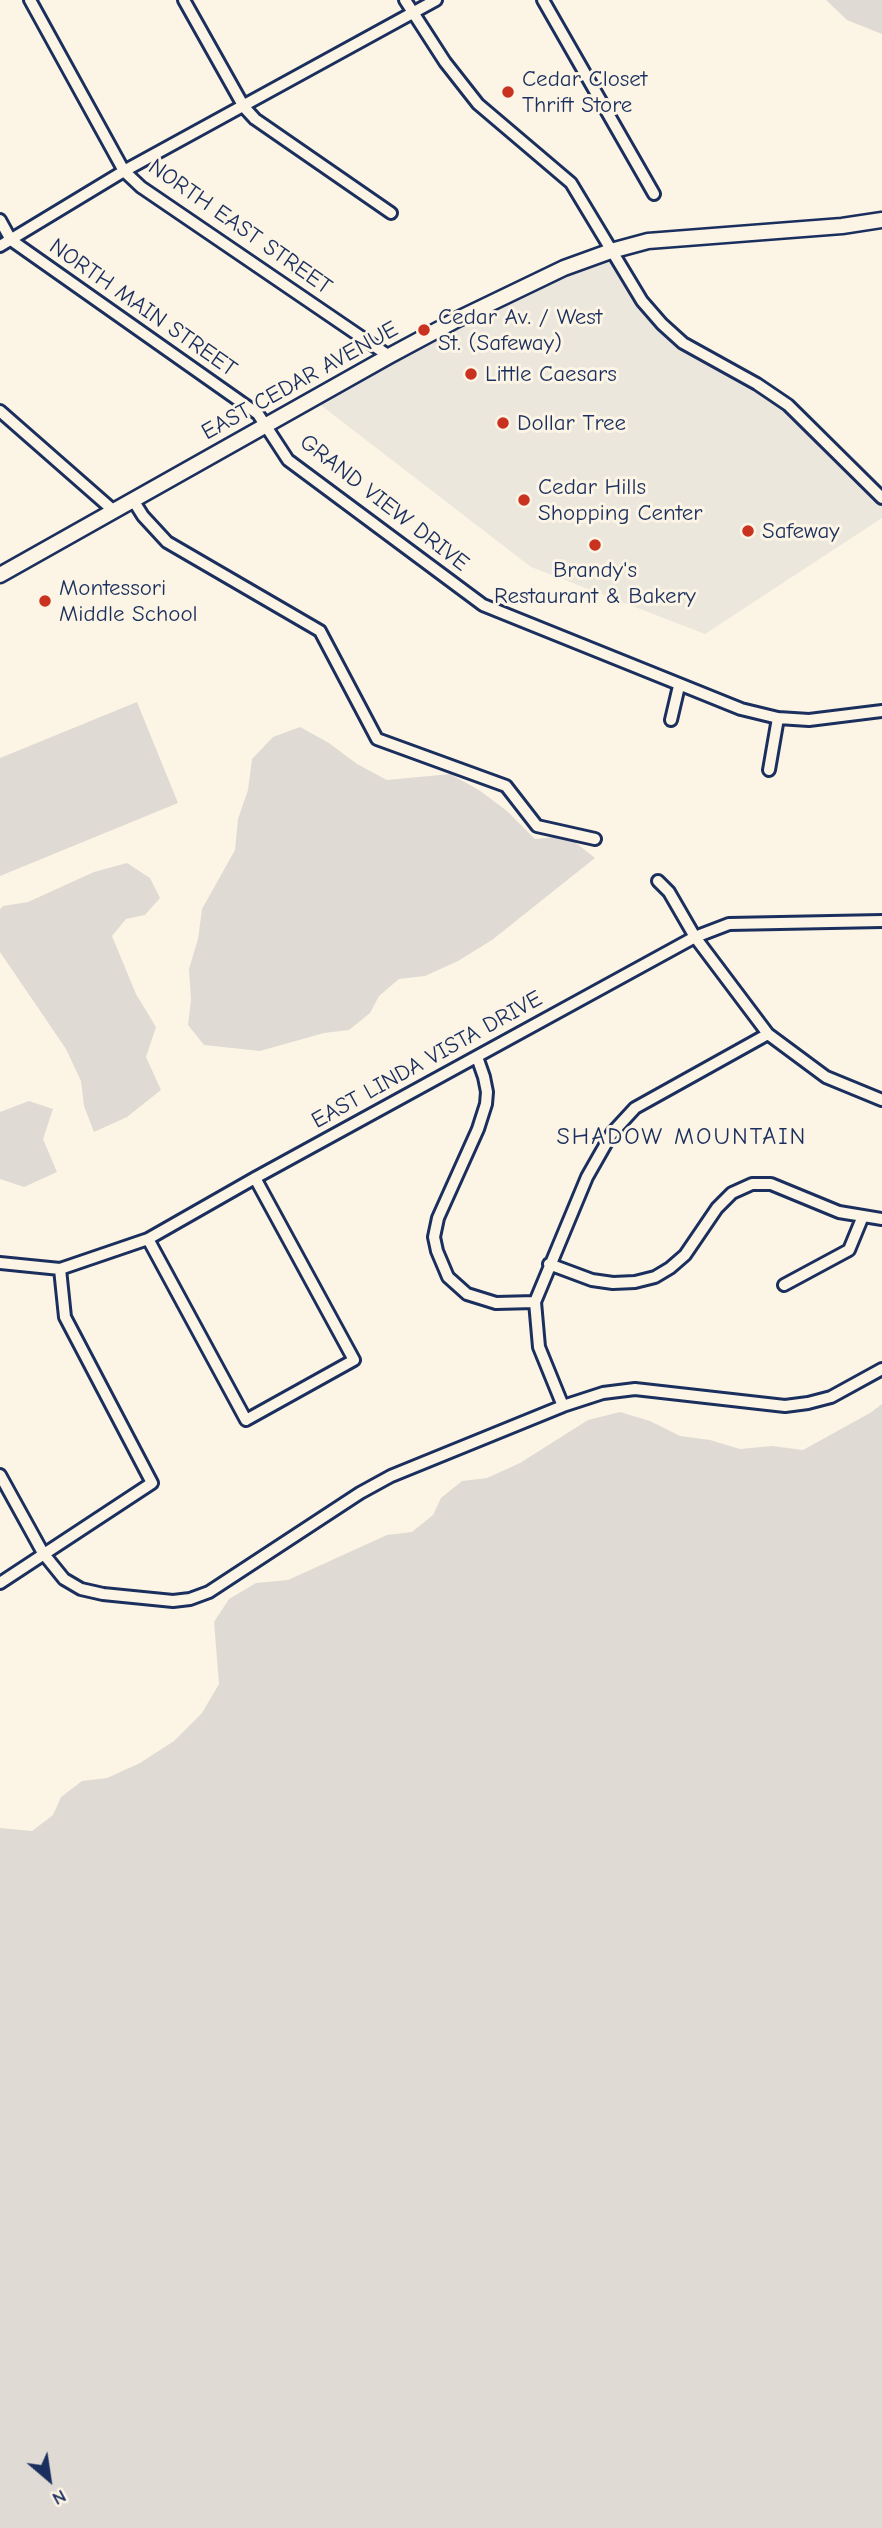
<!DOCTYPE html>
<style>
body{margin:0}
#map{position:relative;width:882px;height:2528px;overflow:hidden;background:#fcf5e5;font-family:"Comic Neue",sans-serif}
canvas{display:block}
.north{position:absolute;left:14px;top:2444px;width:70px;height:70px;-webkit-text-stroke:5px #fcf5e5;paint-order:stroke;rotate:151deg;font-size:19px;font-weight:700;line-height:28px;text-align:center;color:#1b2f5e}
.north::after{content:'';display:block;margin:auto;width:24px;height:32px;background:#1b2f5e;clip-path:polygon(50% 0,100% 100%,50% 72%,0 100%)}
</style>
<div id="map">
<canvas width="882" height="2528"></canvas>
<div class="north">N</div>
</div>
<script>
const ctx = document.querySelector('canvas').getContext('2d');
ctx.lineJoin = 'round';
function fillPath(path, color) { ctx.fillStyle = color; ctx.fill(path, 'evenodd'); }
const toPath = rows => new Path2D(rows.map(r => 'M' + r).join(''));
function strokePath(path, color, width, dash) { ctx.strokeStyle = color; ctx.lineWidth = width; ctx.lineCap = dash ? 'butt' : 'round'; ctx.setLineDash(dash || []); ctx.stroke(path); }
function label(font, color, halo, rows, align = 'center') {
  ctx.font = font + ' "Comic Neue",sans-serif'; ctx.lineWidth = 6; ctx.setLineDash([]); ctx.textBaseline = 'middle'; ctx.strokeStyle = halo; ctx.fillStyle = color; for (const [text, x, y, turn = 0] of rows) {
    ctx.save(); ctx.translate(x, y); ctx.rotate((+turn || 0) * Math.PI / 180); ctx.textAlign = isNaN(turn) ? turn : align; if (halo) ctx.strokeText(text, 0, 0); ctx.fillText(text, 0, 0); ctx.restore();
  }
}
fillPath(toPath([
 [611,251,667,329,773,394,882,499,882,518,705,634,531,567,314,400,389,356]
]), '#ece7dc');
fillPath(toPath([
 [826,0,882,0,882,34,847,20],
 [137,702,178,803,0,876,0,758],
 [300,727,329,743,357,764,387,780,450,774,479,790,507,811,535,839,567,836,595,858,492,940,458,961,425,976,399,979,379,996,370,1013,349,1030,324,1033,260,1051,204,1045,188,1025,191,1000,189,969,198,939,202,909,235,850,238,819,248,790,252,759,273,737],
 [127,863,150,878,160,898,145,915,126,919,112,936,136,994,156,1027,146,1057,161,1090,127,1117,94,1132,84,1106,81,1081,66,1049,0,952,0,909,3,906,28,902,94,872],
 [29,1101,53,1109,43,1139,57,1172,24,1187,0,1179,0,1112],
 [882,1404,882,2528,0,2528,0,1828,32,1831,53,1815,61,1797,82,1781,107,1778,140,1763,174,1741,202,1713,219,1684,214,1622,229,1599,256,1583,288,1580,387,1535,412,1532,433,1515,441,1498,462,1481,487,1478,520,1463,588,1420,620,1412,650,1421,680,1436,710,1440,740,1449,772,1446,803,1450,870,1413]
]), '#dfdbd4');
const minor = toPath([
 [30,0,124,171,141,187,389,356],
 [184,0,244,107,255,119,391,213],
 [405,0,445,62,478,104,571,183,642,301,662,324,683,343,757,384,788,405,882,498],
 [543,0,654,194],
 [0,220,11,240,258,414,288,460,483,605,741,709,778,718,809,720,882,711],
 [0,246,124,171,436,0],
 [0,411,114,511],
 [133,500,143,516,167,542,320,631,377,739,506,786,537,826,595,839],
 [671,720,679,686],
 [769,770,778,718],
 [658,881,669,892,695,937,768,1034,826,1077,882,1100],
 [477,1057,484,1077,487,1092,486,1104,478,1129,438,1218,434,1237,437,1251,448,1277,467,1294,496,1303,535,1302],
 [148,1239,246,1420,354,1360,255,1178],
 [0,1263,60,1269,148,1239,255,1178,695,937,729,924,882,921],
 [549,1264,592,1280,613,1283,635,1282,655,1277,670,1268,685,1255,717,1208,732,1193,752,1184,771,1184,839,1212,882,1219],
 [784,1285,849,1250,863,1216],
 [563,1406,539,1347,535,1302,587,1177,612,1133,635,1108,768,1034],
 [0,1475,43,1553,64,1579,81,1589,103,1594,173,1601,190,1599,209,1592,360,1493,391,1476,563,1406,603,1393,635,1389,785,1406,808,1403,831,1397,882,1369],
 [0,1583,152,1483,65,1317,60,1269]
]);
const major = toPath([
 [0,575,389,356,456,320,564,268,611,251,648,241,842,226,882,220]
]);
strokePath(minor, '#1b2f5e', 16);
strokePath(major, '#1b2f5e', 19);
strokePath(minor, '#fcf5e5', 10);
strokePath(major, '#fcf5e5', 14);
for (const [x, y, r, color] of [
 [508,92,7,"#c8321e"],
 [424,330,7,"#c8321e"],
 [471,374,7,"#c8321e"],
 [503,423,7,"#c8321e"],
 [524,500,7,"#c8321e"],
 [748,531,7,"#c8321e"],
 [595,545,7,"#c8321e"],
 [45,601,7,"#c8321e"]
]) { const dot = new Path2D(); dot.arc(x, y, r, 0, 2 * Math.PI); ctx.fillStyle = color; ctx.fill(dot); strokePath(dot, '#fcf5e5', 2.5); }
label('23px', '#1b2f5e', '#fcf5e5', [
 ["Cedar Closet",522,79],
 ["Thrift Store",522,105],
 ["Cedar Av. / West",438,317],
 ["St. (Safeway)",438,343],
 ["Little Caesars",485,374],
 ["Dollar Tree",517,423],
 ["Cedar Hills",538,487],
 ["Shopping Center",538,513],
 ["Safeway",762,531],
 ["Brandy's",595,570,"center"],
 ["Restaurant & Bakery",595,596,"center"],
 ["Montessori",59,588],
 ["Middle School",59,614]
], 'left');
label('23px', '#1b2f5e', '#fcf5e5', [
 ["NORTH EAST STREET",240,227,35],
 ["NORTH MAIN STREET",143,308,35],
 ["EAST CEDAR AVENUE",300,381,-29],
 ["GRAND VIEW DRIVE",384,503,38],
 ["EAST LINDA VISTA DRIVE",427,1060,-29]
]);
ctx.letterSpacing = '2px';
label('24px', '#1b2f5e', '#fcf5e5', [
 ["SHADOW MOUNTAIN",682,1137]
]);
ctx.letterSpacing = '0px';
</script>
